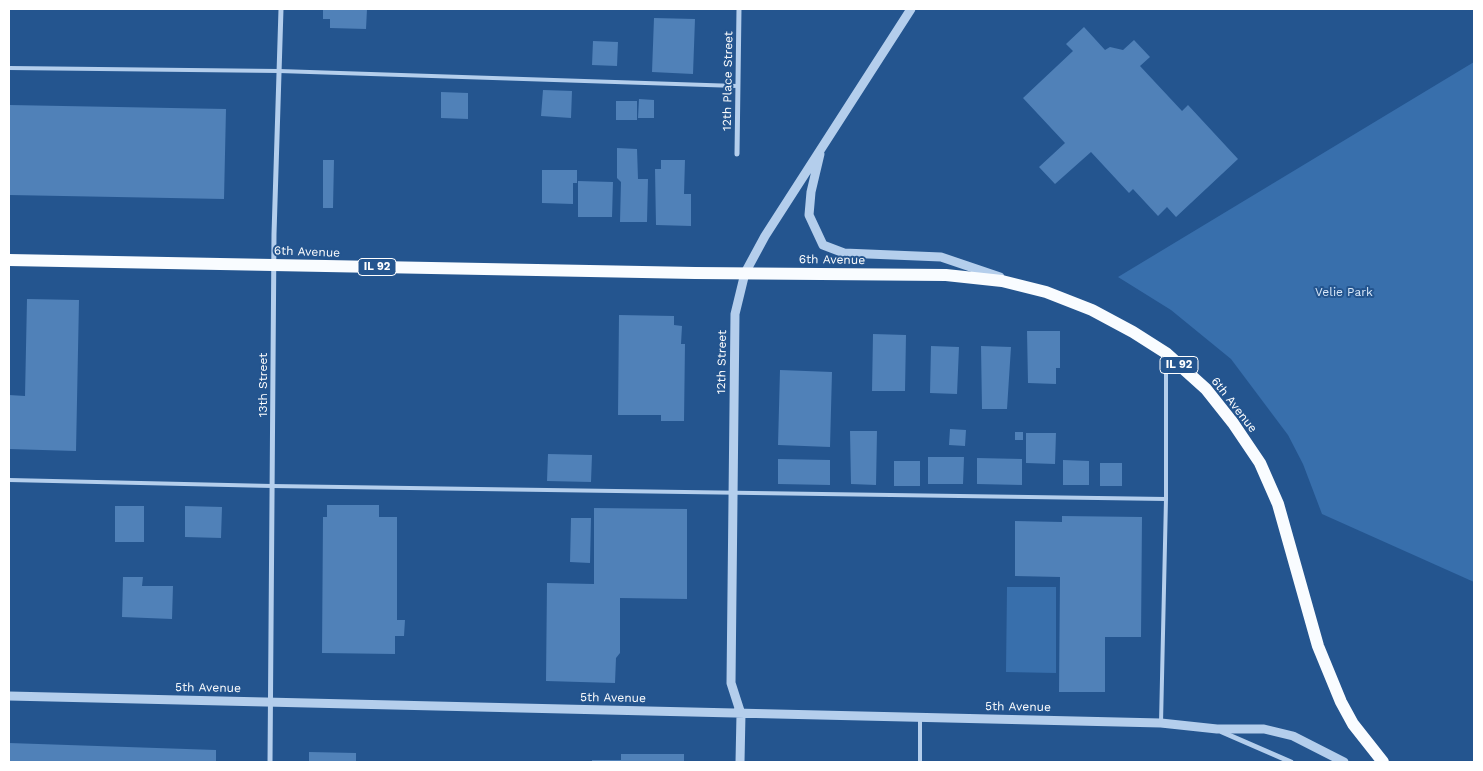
<!DOCTYPE html>
<style>
body{margin:0}
#map{position:relative;width:1483px;height:771px;overflow:hidden;background:#24558f;font-family:"Work Sans",sans-serif}
canvas{display:block}
.frame{position:absolute;inset:0;border:10px solid #fff;pointer-events:none}
</style>
<div id="map">
<canvas width="1483" height="771"></canvas>
<div class="frame"></div>
</div>
<script>
const ctx = document.querySelector('canvas').getContext('2d');
ctx.lineJoin = 'round';
function fillPath(path, color) { ctx.fillStyle = color; ctx.fill(path, 'evenodd'); }
const toPath = rows => new Path2D(rows.map(r => 'M' + r).join(''));
function strokePath(path, color, width, dash) { ctx.strokeStyle = color; ctx.lineWidth = width; ctx.lineCap = dash ? 'butt' : 'round'; ctx.setLineDash(dash || []); ctx.stroke(path); }
function label(font, color, halo, rows, align = 'center') {
  ctx.font = font + ' "Work Sans",sans-serif'; ctx.lineWidth = 4; ctx.setLineDash([]); ctx.textBaseline = 'middle'; ctx.strokeStyle = halo; ctx.fillStyle = color; for (const [text, x, y, turn = 0] of rows) {
    ctx.save(); ctx.translate(x, y); ctx.rotate((+turn || 0) * Math.PI / 180); ctx.textAlign = isNaN(turn) ? turn : align; if (halo) ctx.strokeText(text, 0, 0); ctx.fillText(text, 0, 0); ctx.restore();
  }
}
fillPath(toPath([
 [1474,62,1474,582,1322,514,1303,464,1288,435,1231,359,1171,310,1118,277],
 [1007,587,1056,587,1056,673,1006,672]
]), '#386fac');
fillPath(toPath([
 [323,9,367,9,366,29,330,28,330,19,323,19],
 [654,18,695,19,693,74,652,72],
 [1084,27,1105,50,1110,47,1123,50,1134,40,1150,57,1140,66,1182,111,1188,105,1238,159,1176,217,1167,207,1158,216,1133,189,1129,193,1091,152,1055,184,1039,167,1065,143,1023,98,1073,51,1066,44],
 [593,41,618,42,617,66,592,65],
 [543,90,572,91,571,118,541,116],
 [441,92,468,93,468,119,441,118],
 [639,99,654,100,654,118,638,118],
 [616,101,637,101,637,120,616,120],
 [9,105,226,109,224,199,9,195],
 [617,148,637,149,638,179,648,179,647,222,620,222,621,182,617,178],
 [323,160,334,160,333,208,323,208],
 [661,160,685,160,684,194,691,194,691,226,656,225,655,169,661,169],
 [542,170,577,170,577,183,573,183,573,204,542,203],
 [578,181,613,182,612,217,578,217],
 [27,299,79,300,76,451,9,449,9,395,25,396],
 [619,315,674,316,674,325,682,326,681,344,685,344,684,421,661,421,661,415,618,415],
 [1027,331,1060,331,1060,368,1056,368,1056,384,1028,383],
 [873,334,906,335,905,391,872,391],
 [931,346,959,347,957,394,930,393],
 [981,346,1011,347,1007,409,982,409],
 [780,370,832,372,830,447,778,445],
 [950,429,966,430,965,446,949,445],
 [850,431,877,431,876,485,851,484],
 [1015,432,1023,432,1023,440,1015,440],
 [1026,433,1056,433,1055,464,1026,463],
 [548,454,592,455,591,482,547,481],
 [928,457,964,457,963,484,928,484],
 [977,458,1022,459,1022,485,977,484],
 [778,459,830,460,830,485,778,484],
 [1063,460,1089,461,1089,485,1063,485],
 [894,461,920,461,920,486,894,486],
 [1100,463,1122,463,1122,486,1100,486],
 [327,505,379,505,379,517,397,517,397,620,405,620,404,636,395,636,395,654,322,653,323,517,327,517],
 [115,506,144,506,144,542,115,542],
 [185,506,222,507,221,538,185,537],
 [594,508,687,509,687,599,620,598,620,653,616,658,615,683,546,681,547,583,594,584],
 [1062,516,1142,517,1141,637,1105,637,1105,692,1059,692,1060,577,1015,576,1015,521,1062,522],
 [571,518,591,518,590,563,570,562],
 [123,577,143,577,142,586,173,586,172,619,122,617],
 [9,743,216,750,216,762,9,762],
 [309,752,356,753,356,762,309,762],
 [621,754,684,754,684,762,592,762,592,760,621,760]
]), '#5081b8');
strokePath(toPath([
 [9,68,279,71,737,86],
 [9,480,272,486,1166,499],
 [1161,723,1166,499,1166,358],
 [920,762,920,718]
]), '#b4ceec', 4);
strokePath(toPath([
 [737,154,739,9],
 [1222,732,1291,762],
 [270,762,274,234,281,9]
]), '#b4ceec', 5);
strokePath(toPath([
 [820,154,811,192,809,215,823,245,844,253,941,257,1000,277],
 [9,696,1161,723,1217,729,1264,729,1293,736,1344,762],
 [740,762,741,714,731,683,735,314,745,273,765,236,911,9]
]), '#b4ceec', 9);
strokePath(toPath([
 [9,260,695,273,946,275,1002,281,1046,292,1092,310,1133,332,1166,353,1206,389,1233,423,1260,463,1278,504,1318,646,1341,702,1353,724,1383,762]
]), '#f9fcff', 12);
for (const [x, y, w] of [
 [377,267,38],
 [1179,365,38]
]) { const box = new Path2D(); box.roundRect(x - w / 2, y - 8.5, w, 17, 4); ctx.fillStyle = '#24558f'; ctx.fill(box); strokePath(box, '#fff', 1); }
label('bold 11px', '#fff', null, [
 ["IL 92",377,267],
 ["IL 92",1179,365]
]);
label('12px', '#fff', '#24558f', [
 ["12th Place Street",728,81,-89],
 ["6th Avenue",307,252,2],
 ["6th Avenue",832,260,1],
 ["12th Street",722,362,-89],
 ["13th Street",263,385,-90],
 ["6th Avenue",1234,405,52],
 ["5th Avenue",208,688,1],
 ["5th Avenue",613,698,1],
 ["5th Avenue",1018,707,1]
]);
label('12px', '#d9e8f9', '#24558f', [
 ["Velie Park",1344,292]
]);
</script>
